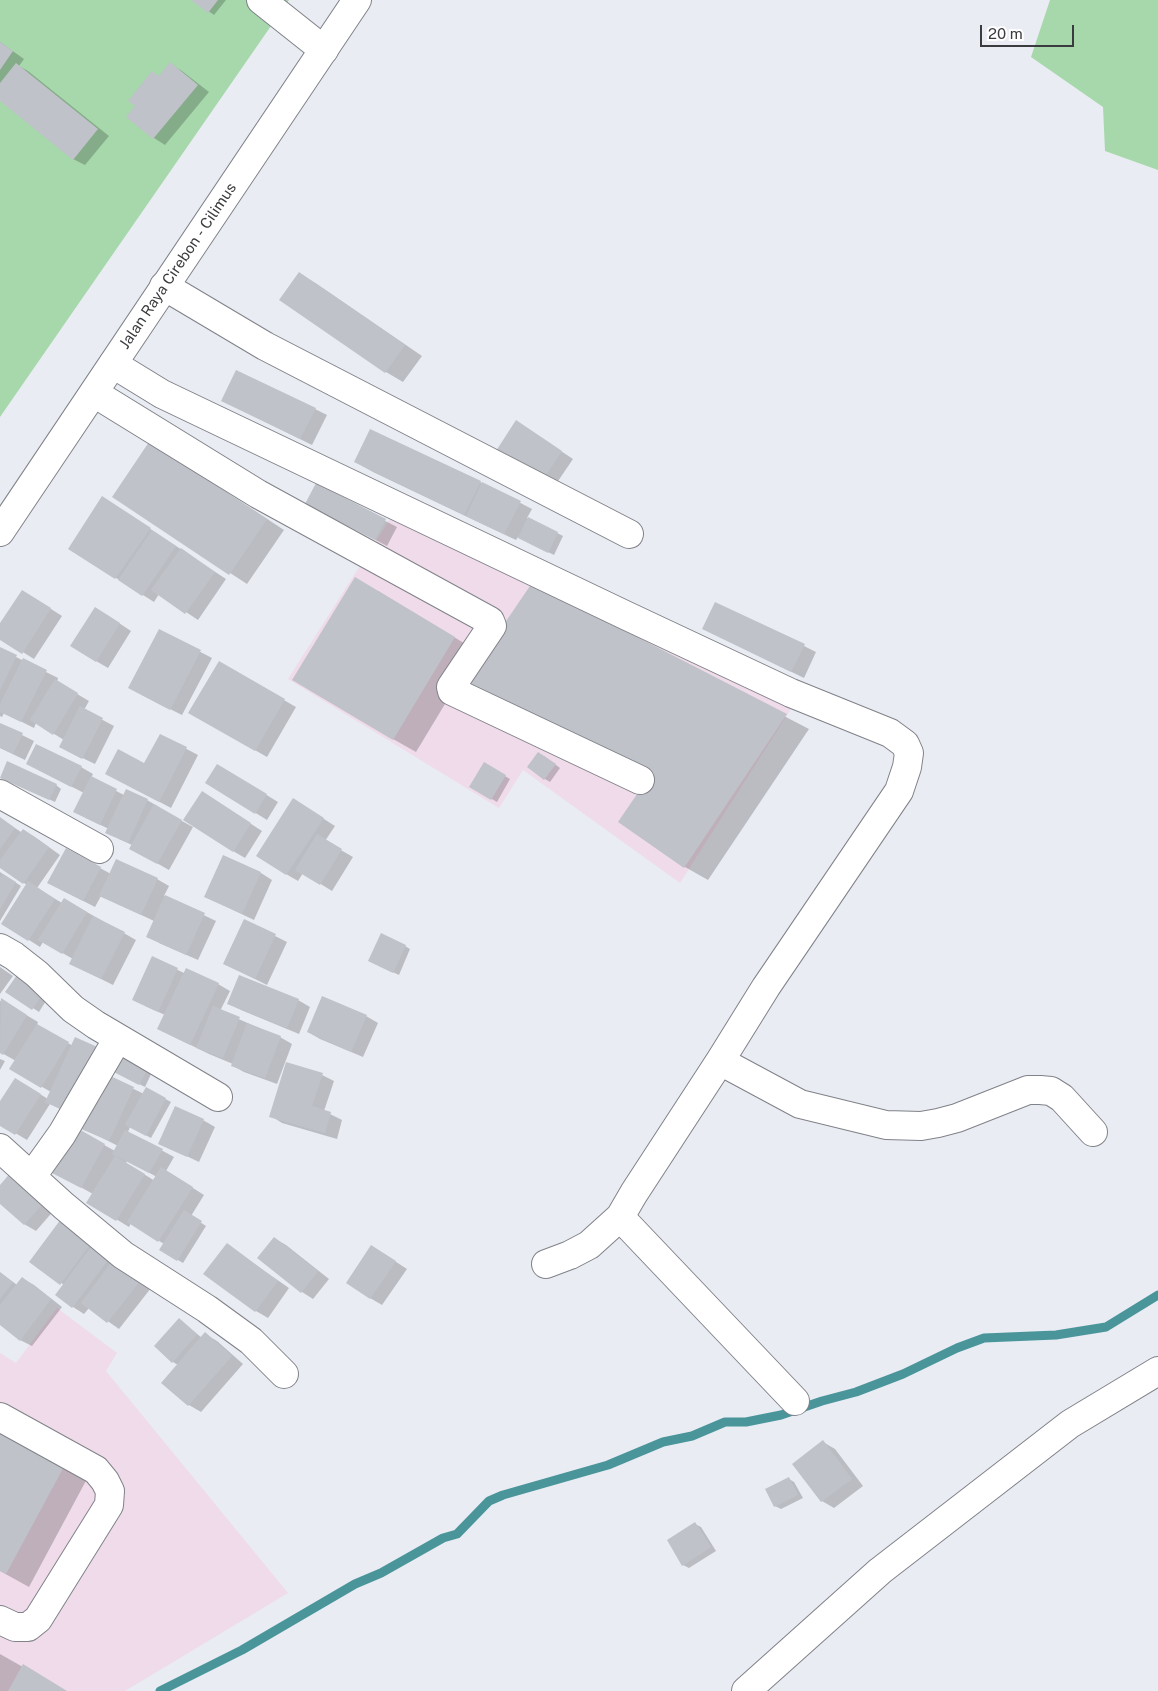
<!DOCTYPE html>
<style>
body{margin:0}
#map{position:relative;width:1158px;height:1691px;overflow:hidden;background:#e9ecf3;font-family:"Public Sans",sans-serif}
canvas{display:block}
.scale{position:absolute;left:980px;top:25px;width:94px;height:22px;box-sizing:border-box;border:2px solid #3a3b3e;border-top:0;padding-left:6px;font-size:15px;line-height:18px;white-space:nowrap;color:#3a3b3e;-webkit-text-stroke:4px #fff;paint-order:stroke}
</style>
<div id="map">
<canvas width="1158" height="1691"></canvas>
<div class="scale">20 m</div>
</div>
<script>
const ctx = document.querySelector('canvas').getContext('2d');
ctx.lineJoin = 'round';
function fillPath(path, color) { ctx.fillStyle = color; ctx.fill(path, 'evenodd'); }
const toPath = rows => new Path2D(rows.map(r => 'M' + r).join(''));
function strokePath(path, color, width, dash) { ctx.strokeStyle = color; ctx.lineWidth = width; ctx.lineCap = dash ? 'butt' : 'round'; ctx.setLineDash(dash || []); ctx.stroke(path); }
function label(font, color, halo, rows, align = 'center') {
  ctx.font = font + ' "Public Sans",sans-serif'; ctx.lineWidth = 4; ctx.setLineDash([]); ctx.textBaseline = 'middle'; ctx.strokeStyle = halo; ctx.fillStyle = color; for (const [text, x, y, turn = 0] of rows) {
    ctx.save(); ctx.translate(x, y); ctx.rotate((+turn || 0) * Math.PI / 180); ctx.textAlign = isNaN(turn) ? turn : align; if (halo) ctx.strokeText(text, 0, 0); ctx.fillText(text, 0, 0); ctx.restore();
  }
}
fillPath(toPath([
 [391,517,795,703,680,883,523,770,499,808,288,679],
 [57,1308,117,1353,106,1371,288,1593,125,1691,0,1691,0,1353,16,1363]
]), '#efdbea');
fillPath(toPath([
 [0,0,289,0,0,417],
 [1050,0,1158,0,1158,170,1105,151,1103,107,1031,57]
]), '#a7d8ab');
fillPath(toPath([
 [193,0,226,0,214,15],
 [0,42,24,59,19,66,28,71,109,136,85,165,73,159,0,100],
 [171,64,182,71,209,92,165,145,154,138,128,117],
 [299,273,317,284,422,356,403,382,386,372,281,299],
 [223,401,315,409,327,415,312,445],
 [528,429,573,459,554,487,542,480],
 [167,453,284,530,247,584,114,497],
 [355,462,480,482,532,509,527,518,563,536,554,555,518,537,516,540,482,524,373,472],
 [316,485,397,527,387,546,318,510],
 [114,505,226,579,198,620,159,594,154,602,116,578],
 [532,585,809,729,708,880,685,867,620,822,649,779],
 [378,591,477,651,416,752,393,739],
 [34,598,62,616,34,659,0,638,0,626],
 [107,615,131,631,108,668,96,661],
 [704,629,804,646,816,652,804,678],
 [160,631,212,658,182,715,142,695],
 [0,649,58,678,57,682,89,701,84,710,114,726,95,764,72,753,64,740,36,723,34,728,4,713,2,717,0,716],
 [219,663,296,707,267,757,190,713],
 [0,724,34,741,25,760,0,748],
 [160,735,198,755,171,808,118,780,145,764],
 [544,756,560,768,550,782,545,779],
 [484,764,510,779,497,802,471,787],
 [81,767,93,774,91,778,124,795,147,800,159,807,158,808,193,827,169,870,130,848,132,845,119,839,109,829,86,818,84,793,39,770],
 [229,772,278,802,267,820,207,783],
 [7,780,56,785,61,789,55,802],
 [214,800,262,831,245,858,233,851],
 [305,807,335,826,325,841,353,857,332,891,303,873,298,881,286,874],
 [0,818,21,832,23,830,35,837,60,855,37,888,62,903,64,899,136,940,113,985,83,970,73,959,43,942,40,947,29,940,27,885,0,867],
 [100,868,111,874,157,879,169,886,164,896,216,921,198,960,159,943,154,921,101,896,95,907,60,889],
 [0,872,21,886,0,921],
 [261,873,272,880,254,920,206,897],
 [245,921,287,942,267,985,225,964],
 [405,946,410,949,399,975,375,964],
 [153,958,184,973,218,984,230,991,220,1011,280,1037,292,1044,277,1084,244,1072,233,1066,233,1064,209,1054,158,1029,165,1015,145,1006],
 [0,967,13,976,0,994],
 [7,991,49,996,39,1012],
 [323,998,366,1016,378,1023,363,1057,320,1039,308,1032],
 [1,1000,38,1022,37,1025,73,1046,153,1070,145,1087,113,1071,105,1075,144,1094,147,1089,171,1102,151,1138,130,1127,128,1132,174,1157,166,1171,204,1195,191,1216,206,1226,183,1263,161,1250,164,1244,131,1223,129,1227,88,1202,93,1194,66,1179,77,1130,115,1151,118,1146,81,1127,84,1120,50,1104,27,1140,0,1124,0,1103,27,1086,48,1099,51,1092,11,1069,16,1061,0,1052,0,1002],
 [127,1161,157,1177,155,1181,126,1163],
 [298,1000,310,1007,299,1034,241,1010,229,1004],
 [0,1059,5,1061,0,1070],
 [322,1075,334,1081,324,1111,342,1120,337,1139,282,1123,271,1116],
 [203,1120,215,1127,199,1162,159,1143],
 [0,1187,56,1208,36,1231,24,1224,0,1203],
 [61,1221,103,1250,100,1254,151,1288,119,1329,89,1308,84,1314,73,1307,64,1285,31,1261],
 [274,1238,286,1245,329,1279,313,1299,302,1292],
 [227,1245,289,1288,268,1318,256,1311,205,1274],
 [384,1254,407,1269,382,1305,370,1298],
 [0,1272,17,1285,22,1278,34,1285,62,1307,32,1346,20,1340,0,1324],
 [179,1319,202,1338,205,1334,217,1341,243,1364,201,1412,189,1405,163,1383,178,1365,173,1362],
 [0,1430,88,1477,29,1587,0,1571],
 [823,1442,835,1449,863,1486,834,1508,822,1501,794,1464],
 [789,1479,794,1482,803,1498,781,1509,775,1506],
 [695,1524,701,1527,716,1551,689,1568,683,1565],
 [0,1654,23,1667,66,1691,0,1691]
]), '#0003');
strokePath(toPath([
 [160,1691,242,1650,355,1584,381,1573,443,1538,457,1534,489,1501,503,1495,608,1465,663,1442,692,1436,725,1422,746,1422,781,1415,822,1401,856,1392,903,1374,957,1348,984,1338,1056,1335,1106,1327,1158,1295]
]), '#49959a', 9);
fillPath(toPath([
 [191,0,218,0,208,13],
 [0,42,13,51,0,70],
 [170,62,198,85,153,139,126,117,135,106,128,101,152,71,159,76],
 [16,63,98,129,73,160,0,101,0,83],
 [299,272,405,345,385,373,279,300],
 [236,370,316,408,300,439,221,401],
 [516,420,562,451,542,481,496,451],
 [370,429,481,481,464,515,354,462],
 [149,442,267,519,229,575,112,497],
 [482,482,521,501,504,534,466,516],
 [316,483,386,519,375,540,305,504],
 [102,496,151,528,115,579,68,549],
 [528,517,558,532,548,553,518,538],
 [152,530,176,546,142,596,118,580],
 [181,548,215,572,185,614,151,590],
 [355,577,455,637,393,740,292,680],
 [532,583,787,714,684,868,618,822,648,778,464,683],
 [22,590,51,608,22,654,0,640,0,623],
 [715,602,805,644,791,672,702,629],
 [95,607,120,623,96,662,70,646],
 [159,629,201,650,170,710,128,688],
 [0,647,17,655,0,690],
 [23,658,47,670,21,722,0,712,0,704],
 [219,661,285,699,255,751,188,713],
 [55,679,78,693,53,735,30,720],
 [80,706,103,718,82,759,59,747],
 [0,723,23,733,13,754,0,748],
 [160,734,187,747,159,802,105,774,118,749,144,763],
 [36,744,82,766,71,787,26,764],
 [538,752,556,764,544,780,527,767],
 [7,761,57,784,49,800,0,778],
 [484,762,506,775,491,800,469,787],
 [217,764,267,794,255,814,205,783],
 [91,776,117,789,100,825,73,812],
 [126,789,148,799,128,843,105,833],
 [202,791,251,823,233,852,183,820],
 [293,798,324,818,286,875,256,856],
 [154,804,182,820,157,864,129,849],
 [0,817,15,828,0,849],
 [23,829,49,847,23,884,0,868,0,860],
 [317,834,342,849,320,885,295,870],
 [66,848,101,867,83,901,47,883],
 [223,855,261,872,242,914,204,897],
 [116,859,158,878,141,915,99,896],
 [3,874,16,882,0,909,0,878],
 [28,881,55,899,28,941,1,924],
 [165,895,205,913,186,955,146,937],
 [64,898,87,912,62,954,38,940],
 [93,916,125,932,101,979,69,964],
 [244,919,276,934,255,979,223,964],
 [381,933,406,945,393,973,368,961],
 [152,956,178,968,158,1012,132,1000],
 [186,968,219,983,190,1045,157,1029],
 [17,975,44,992,32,1010,5,992],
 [239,975,299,999,287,1028,227,1004],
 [322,996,367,1015,351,1052,307,1032],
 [1,998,27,1015,3,1055,0,1053],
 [213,1006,240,1017,223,1058,196,1048],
 [247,1023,281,1036,265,1078,231,1066],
 [37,1024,69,1042,41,1088,9,1069],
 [75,1037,102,1049,71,1114,45,1102],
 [115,1049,149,1066,139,1085,106,1068],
 [286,1062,323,1073,312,1106,331,1112,325,1133,269,1117],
 [104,1073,134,1087,109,1141,79,1128],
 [15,1078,41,1094,15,1135,0,1126,0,1101],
 [146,1087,166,1098,146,1136,125,1125],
 [175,1106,204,1119,187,1157,158,1144],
 [77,1128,105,1144,81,1188,52,1173],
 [125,1130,163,1149,149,1173,112,1154],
 [115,1156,145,1174,116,1221,86,1203],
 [161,1167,193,1187,158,1242,127,1222],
 [12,1171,45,1201,24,1225,0,1204,0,1185],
 [184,1210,202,1221,177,1261,159,1250],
 [61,1219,92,1242,60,1285,29,1262],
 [274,1237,318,1271,301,1293,257,1258],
 [227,1243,278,1281,255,1312,203,1274],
 [371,1245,396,1261,370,1299,346,1283],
 [91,1247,108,1260,72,1308,55,1295],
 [113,1260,140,1281,107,1323,81,1303],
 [0,1273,13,1282,0,1299],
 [22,1277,51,1299,20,1341,0,1325,0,1305],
 [179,1318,197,1334,172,1363,154,1346],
 [205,1332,232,1356,188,1406,161,1383],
 [0,1428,66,1463,6,1574,0,1571],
 [823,1440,852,1479,821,1502,792,1464],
 [789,1477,798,1495,774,1507,765,1489],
 [695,1522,711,1547,682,1566,667,1540],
 [23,1664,67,1691,8,1691]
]), '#bfc2c9');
const minor = toPath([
 [261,0,324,50],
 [164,286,265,346,629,534],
 [113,364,162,394,625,615,791,693,890,733,905,744,909,753,907,767,899,791,766,987,720,1061,634,1193,620,1217,795,1401],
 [94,393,258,494,490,621,492,626,451,687,452,691,640,780],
 [0,794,99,849],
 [0,948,14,956,37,974,73,1009,96,1025,218,1097],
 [720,1061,800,1104,886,1125,921,1126,938,1123,957,1118,1028,1090,1040,1090,1051,1091,1062,1098,1093,1132],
 [0,1148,64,1206,123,1255,207,1309,251,1341,284,1374],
 [32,1176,62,1134,118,1038],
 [546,1264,570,1255,589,1245,620,1217],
 [0,1417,96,1470,105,1481,110,1491,109,1505,38,1619,28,1627,15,1627,0,1620],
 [746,1691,880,1571,1070,1424,1158,1371]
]);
const highway = toPath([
 [0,532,357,0]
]);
strokePath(minor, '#808289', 30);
strokePath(highway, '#808289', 30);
strokePath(minor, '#fff', 28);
strokePath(highway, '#fff', 28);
label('15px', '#3a3b3e', '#fff', [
 ["Jalan Raya Cirebon - Cilimus",178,266,-56]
]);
</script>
